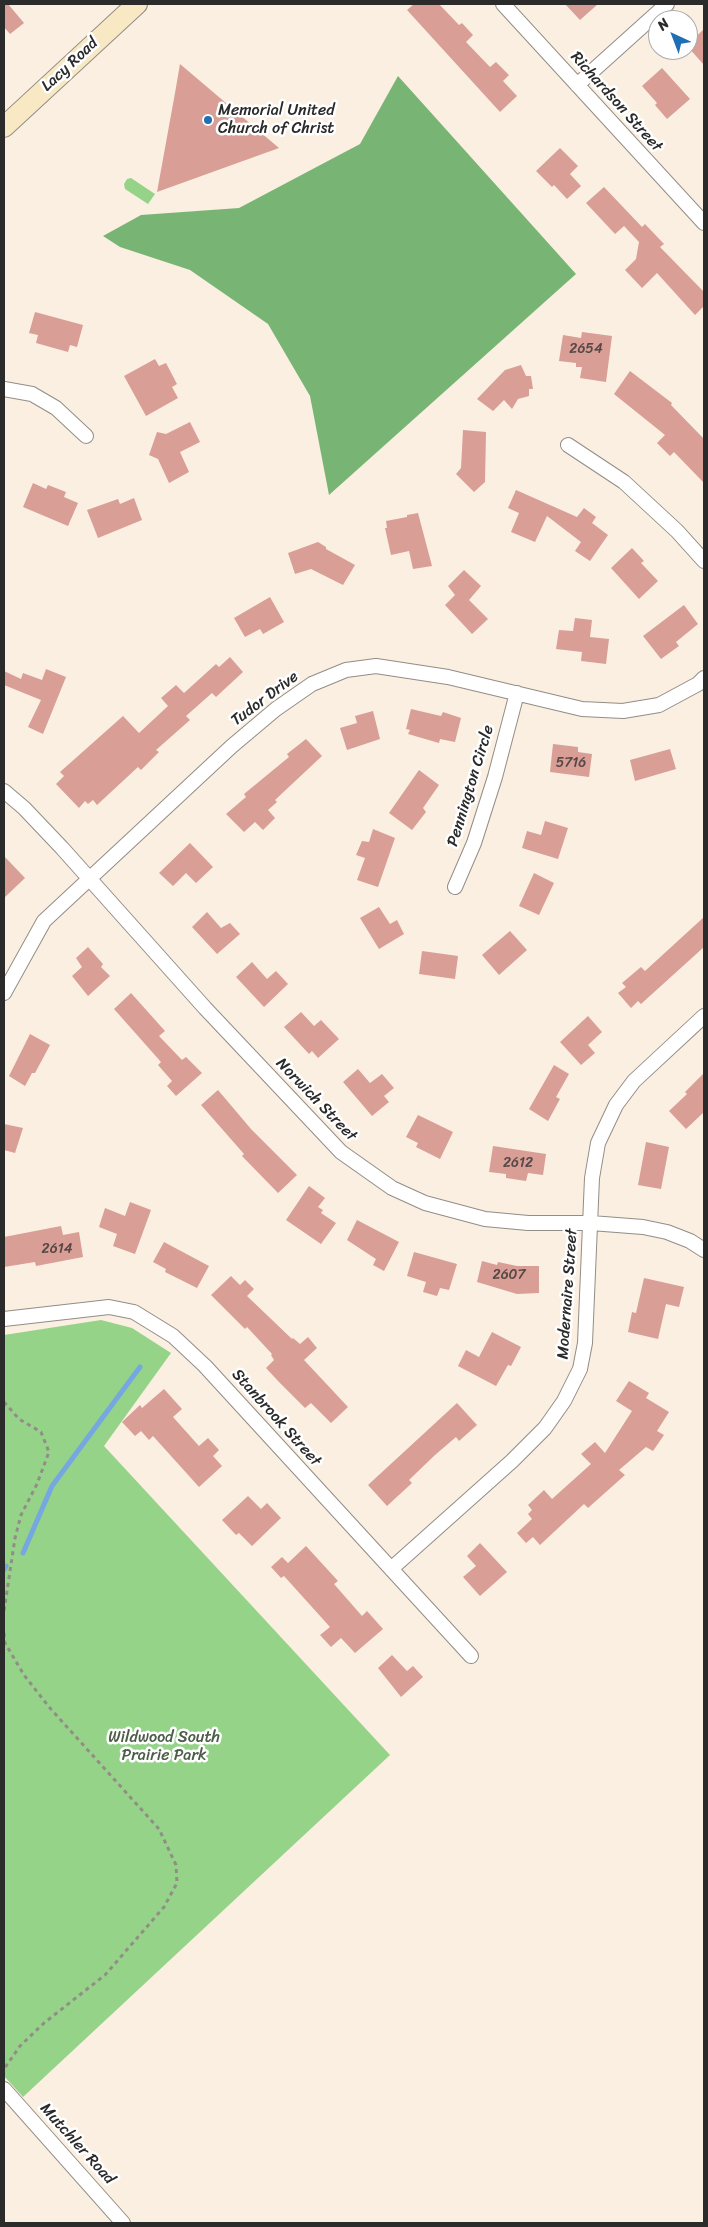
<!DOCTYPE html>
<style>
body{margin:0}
#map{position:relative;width:708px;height:2227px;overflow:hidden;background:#faefe1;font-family:Sriracha,sans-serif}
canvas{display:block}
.frame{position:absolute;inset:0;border:5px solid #2b2b2b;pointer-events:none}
.north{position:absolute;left:648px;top:10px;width:50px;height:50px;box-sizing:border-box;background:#fff;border:1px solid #aaa;border-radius:50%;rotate:317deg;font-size:14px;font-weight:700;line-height:20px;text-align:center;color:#2b2b2b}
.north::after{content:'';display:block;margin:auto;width:18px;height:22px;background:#1f6fb2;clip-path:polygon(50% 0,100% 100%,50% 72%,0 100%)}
</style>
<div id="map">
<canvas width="708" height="2227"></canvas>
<div class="frame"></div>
<div class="north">N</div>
</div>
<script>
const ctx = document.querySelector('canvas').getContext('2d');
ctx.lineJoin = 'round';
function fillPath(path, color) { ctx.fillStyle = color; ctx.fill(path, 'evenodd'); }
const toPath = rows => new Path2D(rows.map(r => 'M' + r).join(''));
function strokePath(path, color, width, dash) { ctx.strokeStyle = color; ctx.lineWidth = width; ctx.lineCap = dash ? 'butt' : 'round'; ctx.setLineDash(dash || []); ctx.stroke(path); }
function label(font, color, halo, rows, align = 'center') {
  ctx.font = font + ' Sriracha,sans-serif'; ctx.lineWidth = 5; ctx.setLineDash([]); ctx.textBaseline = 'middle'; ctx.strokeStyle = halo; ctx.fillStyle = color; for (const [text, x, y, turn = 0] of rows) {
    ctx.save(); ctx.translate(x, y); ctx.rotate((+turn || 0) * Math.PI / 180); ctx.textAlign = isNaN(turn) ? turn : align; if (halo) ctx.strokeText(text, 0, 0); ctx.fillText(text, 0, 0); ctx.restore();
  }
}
fillPath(toPath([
 [131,178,155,194,148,204,125,189,124,184,127,179],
 [101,1320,132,1328,171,1353,104,1446,390,1755,23,2097,4,2076,4,1335]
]), '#95d389');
fillPath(toPath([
 [398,76,576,274,329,495,310,396,268,324,190,270,120,247,103,236,141,215,239,208,360,144]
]), '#78b575');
strokePath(toPath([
 [23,1553,52,1486,140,1367],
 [4,1570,6,1566]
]), '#76a7e1', 5);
fillPath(toPath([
 [4,4,8,4,24,23,10,34,4,27],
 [414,4,439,4,459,25,462,23,473,35,466,42,490,67,496,62,509,75,503,81,517,96,500,112,407,10],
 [565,4,598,4,580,20],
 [704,29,704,65,688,47,688,44],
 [180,64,279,148,157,192,175,93],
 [662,68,690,99,667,119,655,105,657,103,642,86],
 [560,148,578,166,570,174,581,186,567,199,554,185,552,187,536,171],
 [604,187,642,227,645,224,664,244,660,247,704,292,704,306,695,315,657,273,642,288,625,270,636,259,639,242,624,226,615,234,586,203],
 [35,312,83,325,77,347,70,345,68,352,36,343,38,335,29,333],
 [582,332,612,336,606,382,580,378,582,367,576,367,576,363,559,361,563,335,581,338],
 [155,359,159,366,166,363,177,384,172,387,178,398,146,416,124,376],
 [521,365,526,376,531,376,533,389,529,389,529,396,518,399,512,409,504,400,493,411,477,399,505,370],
 [630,371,672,403,671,405,704,439,704,483,674,452,670,456,657,443,665,435,614,394],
 [190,422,200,442,180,452,189,472,169,483,158,459,149,455,157,432,166,434],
 [463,430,486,432,485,482,474,492,456,474,461,468],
 [33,483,46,489,48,485,66,492,64,497,78,503,68,526,23,507],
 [516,490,577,517,584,508,596,517,592,523,608,535,590,561,575,551,581,542,547,516,535,542,511,532,519,513,508,508],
 [134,498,142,520,98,538,87,510,118,499,120,504],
 [418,513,432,566,413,569,409,551,391,555,385,528,387,528,386,521,407,517,407,515],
 [318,542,326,547,326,549,355,565,343,585,311,569,295,574,288,553],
 [632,548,644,561,641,563,658,581,639,599,611,568],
 [464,570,481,586,469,600,488,619,472,634,445,605,455,595,448,586],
 [270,597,284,622,263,634,260,629,245,637,234,618],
 [684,605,698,624,676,642,679,646,661,659,643,636],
 [575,618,592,620,590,637,609,639,606,664,581,661,582,652,556,649,559,630,573,631],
 [230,657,243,672,216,697,212,693,186,716,190,720,156,750,159,752,141,770,138,767,97,805,93,800,88,804,85,801,79,808,56,784,64,776,60,772,123,716,139,733,168,706,161,698,176,685,184,693,216,664,219,667],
 [46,669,66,677,43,734,28,727,41,700,4,685,4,671,21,679,23,673,42,680],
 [411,709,441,716,443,712,461,718,455,742,440,739,439,743,408,734,410,730,406,729],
 [373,711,380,739,347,750,340,728,357,723,355,716],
 [306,739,322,756,275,800,277,802,268,810,275,818,263,830,255,822,244,832,226,814,246,797,244,794,289,757,287,754],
 [553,744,578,747,578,752,592,754,589,777,550,772],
 [670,749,676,769,635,781,630,760],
 [419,770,439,785,423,808,426,812,412,830,389,813],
 [545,821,568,828,558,859,522,848,527,831,541,835],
 [373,829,395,838,378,887,357,880,365,858,356,855,362,841,369,842],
 [190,843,213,867,196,883,186,873,173,886,159,873],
 [4,856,25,878,4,898],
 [534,873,554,883,539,915,519,906],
 [379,907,390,924,397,920,404,934,379,949,360,918],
 [207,912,221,928,230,923,240,934,217,954,192,927],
 [704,917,704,947,641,1004,638,1001,631,1008,618,993,626,987,622,983,641,967,645,971],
 [510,931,527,950,499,975,482,955],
 [88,947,103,964,101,967,110,976,88,996,72,976,82,967,76,958],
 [422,951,458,956,455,979,419,974],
 [252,962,267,979,276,971,288,984,264,1007,236,977],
 [131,993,165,1031,159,1036,182,1060,186,1057,202,1073,176,1096,167,1086,172,1081,158,1065,161,1062,114,1009],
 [301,1012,314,1026,321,1020,339,1039,318,1058,312,1051,309,1054,284,1027],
 [588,1016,602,1032,588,1045,595,1053,581,1065,560,1042],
 [30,1034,50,1045,35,1073,32,1073,25,1086,9,1076],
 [554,1065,569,1074,556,1097,560,1099,548,1121,529,1109],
 [358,1069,370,1083,382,1074,394,1088,384,1096,389,1102,372,1116,343,1082],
 [704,1073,704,1112,686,1129,669,1111,687,1094,685,1092],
 [218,1090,251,1129,297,1175,278,1193,242,1156,244,1154,201,1105],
 [418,1115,453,1132,440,1159,416,1147,418,1143,406,1137],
 [4,1124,23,1128,15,1153,4,1150],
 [646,1142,669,1147,661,1189,638,1185],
 [493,1146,546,1154,543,1175,528,1173,526,1181,506,1178,506,1174,489,1172],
 [309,1186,325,1198,318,1207,323,1210,321,1213,336,1223,321,1244,286,1220],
 [130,1202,151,1210,135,1254,113,1246,117,1234,99,1227,105,1208,125,1216],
 [357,1220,399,1242,384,1271,373,1265,376,1259,347,1240],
 [61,1226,63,1235,79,1232,83,1257,36,1266,35,1262,4,1267,4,1237],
 [164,1242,209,1266,197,1288,165,1272,166,1269,153,1262],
 [414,1252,457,1264,449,1290,440,1288,437,1296,423,1292,426,1282,407,1276],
 [482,1261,497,1265,498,1262,517,1266,539,1266,539,1293,517,1294,477,1282],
 [231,1276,240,1285,245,1280,254,1289,247,1296,292,1339,293,1338,300,1344,308,1337,317,1348,304,1360,348,1407,331,1423,311,1403,305,1408,279,1382,266,1368,274,1360,271,1355,272,1354,247,1327,245,1329,211,1295],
 [644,1278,684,1287,679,1307,666,1304,658,1339,628,1332,632,1312,636,1313],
 [492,1332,521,1347,511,1366,508,1365,496,1386,458,1366,466,1350,479,1357],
 [629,1381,649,1393,646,1398,669,1412,657,1431,664,1435,653,1451,646,1447,619,1470,625,1475,588,1508,584,1504,540,1545,533,1537,526,1543,517,1533,532,1519,528,1514,532,1510,528,1505,544,1490,552,1499,591,1464,581,1454,595,1442,605,1453,632,1411,616,1401],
 [164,1389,182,1409,173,1417,199,1446,208,1438,219,1450,213,1456,222,1466,199,1487,153,1436,149,1440,141,1431,135,1436,122,1422,140,1405,142,1408],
 [457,1403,477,1425,459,1441,456,1437,435,1455,409,1480,412,1483,387,1506,368,1485],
 [248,1496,261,1509,267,1503,281,1518,252,1546,239,1533,236,1535,222,1520],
 [480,1543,507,1572,480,1596,463,1577,476,1566,467,1556],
 [306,1546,338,1581,334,1584,362,1616,367,1611,383,1629,355,1653,341,1638,331,1647,320,1635,330,1627,284,1576,281,1578,271,1567,282,1557,288,1563],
 [392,1655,407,1671,413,1666,423,1677,401,1697,378,1668]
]), '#d99e96');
const street = toPath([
 [503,4,704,223],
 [577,85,667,4],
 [4,389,32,394,56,408,86,436],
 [568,445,624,482,677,531,704,561],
 [4,791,24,808,62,848,205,1008,341,1152,392,1188,425,1203,485,1219,528,1223,591,1223,643,1227,667,1232,690,1241,704,1250],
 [455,887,474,843,495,777,517,693],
 [4,993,44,921,232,746,276,709,312,684,346,670,376,666,448,677,582,709,623,711,659,705,698,684,704,678],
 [4,1319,109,1307,134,1312,173,1336,205,1366,471,1656],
 [391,1569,512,1461,545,1428,564,1401,580,1369,585,1343,592,1178,598,1143,616,1105,634,1081,704,1016],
 [4,2089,123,2223]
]);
const secondary = toPath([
 [4,127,137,4]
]);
strokePath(street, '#928d86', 16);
strokePath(secondary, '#928d86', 22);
strokePath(toPath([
 [4,1402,19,1419,41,1432,49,1452,37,1484,21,1515,15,1538,4,1611],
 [4,1633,5,1643,24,1675,49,1707,159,1829,176,1865,177,1883,164,1907,105,1975,44,2023,20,2046,4,2069]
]), '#928d86', 3, [4, 4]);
strokePath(street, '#fff', 14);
strokePath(secondary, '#f8e8c3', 20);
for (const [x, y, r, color] of [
 [208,120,5,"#1f6fb2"]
]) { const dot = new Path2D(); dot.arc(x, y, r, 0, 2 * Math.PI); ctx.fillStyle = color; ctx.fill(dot); strokePath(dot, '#fff', 2); }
label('14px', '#564846', null, [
 ["2654",586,349],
 ["5716",571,763],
 ["2612",518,1163],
 ["2614",57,1249],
 ["2607",509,1275]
]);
label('16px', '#2b2b2b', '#fff', [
 ["Lacy Road",70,65,-43],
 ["Richardson Street",616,102,48],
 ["Tudor Drive",265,699,-37],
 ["Pennington Circle",471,786,-73],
 ["Norwich Street",316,1100,46],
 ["Modernaire Street",568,1294,-86],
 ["Stanbrook Street",276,1418,48],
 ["Mutchler Road",77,2144,48]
]);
label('16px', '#2b2b2b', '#fff', [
 ["Memorial United",218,111],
 ["Church of Christ",218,129]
], 'left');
label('16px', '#4b5d47', '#fff', [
 ["Wildwood South",164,1738],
 ["Prairie Park",164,1756]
]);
</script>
